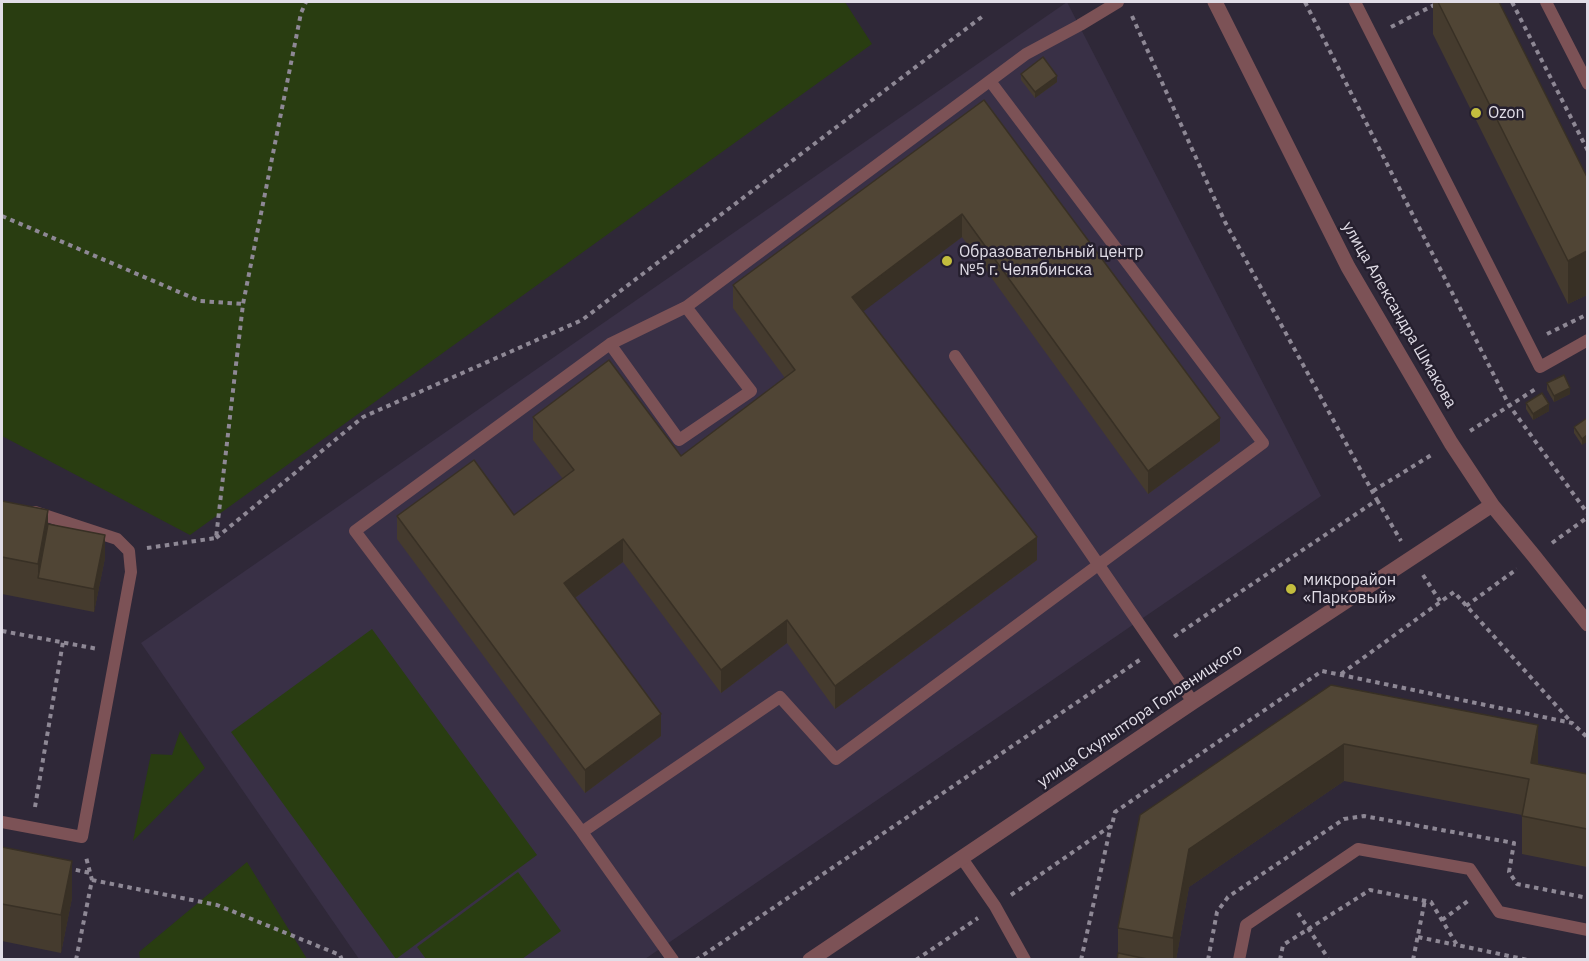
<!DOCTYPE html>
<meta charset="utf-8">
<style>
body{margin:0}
#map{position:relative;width:1589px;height:961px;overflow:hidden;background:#2f2838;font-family:"IBM Plex Sans",sans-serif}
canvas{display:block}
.frame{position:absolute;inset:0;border:3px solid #e1dde7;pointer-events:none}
</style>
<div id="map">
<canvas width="1589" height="961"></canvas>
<div class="frame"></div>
</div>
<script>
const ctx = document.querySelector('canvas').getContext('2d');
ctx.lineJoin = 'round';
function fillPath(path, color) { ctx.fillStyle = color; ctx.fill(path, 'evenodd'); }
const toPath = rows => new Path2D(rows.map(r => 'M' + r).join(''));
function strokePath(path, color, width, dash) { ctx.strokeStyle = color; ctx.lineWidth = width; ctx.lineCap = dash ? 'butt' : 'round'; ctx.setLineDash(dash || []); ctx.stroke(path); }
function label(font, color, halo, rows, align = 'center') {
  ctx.font = font + ' "IBM Plex Sans",sans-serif'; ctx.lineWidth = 5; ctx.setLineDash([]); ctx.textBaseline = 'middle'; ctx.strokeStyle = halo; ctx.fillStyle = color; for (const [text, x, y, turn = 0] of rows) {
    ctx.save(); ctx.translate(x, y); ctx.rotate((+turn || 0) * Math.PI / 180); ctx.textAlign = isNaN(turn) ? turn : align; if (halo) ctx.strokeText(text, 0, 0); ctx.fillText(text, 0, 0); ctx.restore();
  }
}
fillPath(toPath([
 [1067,2,1321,496,645,959,359,959,141,643]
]), '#393046');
fillPath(toPath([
 [2,2,845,2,872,44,190,535,2,436],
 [372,629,537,855,396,959,231,732],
 [180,731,205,768,133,841,151,754,172,755],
 [247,862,307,959,140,959,139,952],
 [518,872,561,931,522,959,426,959,417,947]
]), '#293d11');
strokePath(toPath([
 [1305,2,1509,405,1588,514],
 [1512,2,1588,151],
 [1132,16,1225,222,1377,500,1172,638],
 [1391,27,1440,2],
 [2,216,200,301,243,304],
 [1547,334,1588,314],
 [1470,431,1537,388],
 [1373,491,1433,454],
 [1377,500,1401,541],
 [216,538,363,417,582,320,983,16],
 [1552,543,1588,517],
 [147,548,216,538,243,304,301,13,306,2],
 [1423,575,1440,601],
 [1466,606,1517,569],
 [2,631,98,649],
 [1341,674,1454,592,1572,723],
 [35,807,63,642],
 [67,868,90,873],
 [92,880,217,905,340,955,342,960],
 [1011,895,1112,825,1115,812,1322,671,1572,723,1588,738],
 [1298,913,1328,958],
 [1442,920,1468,901],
 [1418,937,1456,945],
 [76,960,92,880,86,857],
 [696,960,1141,659],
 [916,960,978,918],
 [1081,960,1111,825],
 [1208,960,1217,912,1228,897,1344,819,1364,816,1514,843,1509,872,1517,884,1588,898],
 [1280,960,1283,945,1370,890,1431,902,1457,945,1528,960],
 [1413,960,1425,900]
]), '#8e8895', 4, [4.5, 4.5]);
strokePath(toPath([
 [1355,2,1540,367,1588,340],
 [1546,2,1588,84],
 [610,344,679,440,751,391,686,307],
 [955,356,1193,702],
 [2,822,82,837,131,572,129,551,117,539,35,512],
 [582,832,780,697,836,759,1263,443,990,81],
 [961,857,995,906,1025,960],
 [673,960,582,832,355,531,610,344,686,307,1026,54,1080,25,1118,2],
 [1239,960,1246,925,1358,849,1470,869,1499,912,1588,930]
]), '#7c5256', 12);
strokePath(toPath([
 [1215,2,1348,267,1451,443,1492,505,1534,556,1588,624],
 [810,960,1193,702,1492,505]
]), '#7c5256', 15);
fillPath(toPath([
 [1433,2,1499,2,1587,177,1587,295,1568,304,1433,34],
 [1021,74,1057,82,1035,98,1021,80],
 [984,100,1220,441,1148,494,962,237,863,311,1037,560,835,709,787,643,721,693,623,562,575,598,661,736,585,793,397,539,397,516,514,515,563,479,533,440,533,417,681,456,785,378,733,308,733,285],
 [1547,383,1570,394,1554,402,1547,390],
 [1526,403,1549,411,1533,420,1526,409],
 [1587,418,1582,445,1574,433,1574,427],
 [2,501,48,524,105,558,94,612,2,594],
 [1331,685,1538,762,1538,765,1587,774,1587,867,1522,854,1522,815,1344,781,1189,887,1176,960,1117,960,1118,953,1118,928],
 [2,847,72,898,61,953,2,941]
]), '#453b2e');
fillPath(toPath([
 [1057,76,1057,82,1035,98,1035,92],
 [962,214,962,237,852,320,852,297],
 [1587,251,1587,295,1568,304,1568,261],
 [1570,388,1570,394,1554,402,1554,396],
 [1549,404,1549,411,1533,420,1533,414],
 [1220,418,1220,441,1148,494,1148,471],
 [1587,435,1587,442,1582,445,1582,439],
 [48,510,48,547,38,578,38,601,38,564],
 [105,535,105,558,94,612,94,589],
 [1037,537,1037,560,835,709,835,686],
 [623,539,623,562,564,606,564,583],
 [787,620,787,643,721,693,721,670],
 [661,714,661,736,585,793,585,770],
 [1538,725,1538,762,1531,801,1531,763],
 [1344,744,1344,781,1189,887,1176,960,1173,960,1173,938,1189,849],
 [72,861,72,898,61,953,61,915]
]), '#383025');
const building = toPath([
 [1438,2,1499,2,1587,177,1587,251,1568,261,1438,2],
 [1043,57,1057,76,1035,92,1021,74,1043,57],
 [984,100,1220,418,1148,471,962,214,852,297,1037,537,835,686,787,620,721,670,623,539,564,583,661,714,585,770,397,516,474,460,514,515,574,470,533,417,609,360,681,456,795,370,733,285,984,100],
 [1564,375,1570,388,1554,396,1547,383,1564,375],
 [1542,393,1549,404,1533,414,1526,403,1542,393],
 [1587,418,1587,435,1582,439,1574,427,1587,418],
 [2,501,48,510,38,564,2,557,2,501],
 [48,524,105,535,94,589,38,578,48,524],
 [1331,685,1538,725,1531,763,1587,774,1587,829,1522,816,1529,779,1344,744,1189,849,1173,938,1118,928,1140,815,1331,685],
 [2,847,72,861,61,915,2,904,2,847],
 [1118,953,1152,960,1117,960,1118,953]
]);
fillPath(building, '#504535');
strokePath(building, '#383025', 1.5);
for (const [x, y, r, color] of [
 [1476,113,6,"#c3bd3e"],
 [947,261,6,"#c3bd3e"],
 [1291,589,6,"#c3bd3e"]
]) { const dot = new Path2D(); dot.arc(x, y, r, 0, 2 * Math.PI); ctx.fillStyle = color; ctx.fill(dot); strokePath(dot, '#251f2e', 2); }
label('16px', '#e1dde7', '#251f2e', [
 ["Ozon",1488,113],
 ["Образовательный центр",959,252],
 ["№5 г. Челябинска",959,270],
 ["микрорайон",1303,580],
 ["«Парковый»",1303,598]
], 'left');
label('16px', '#e1dde7', '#251f2e', [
 ["улица Александра Шмакова",1399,315,60],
 ["улица Скульптора Головницкого",1140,716,-34]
]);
</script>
